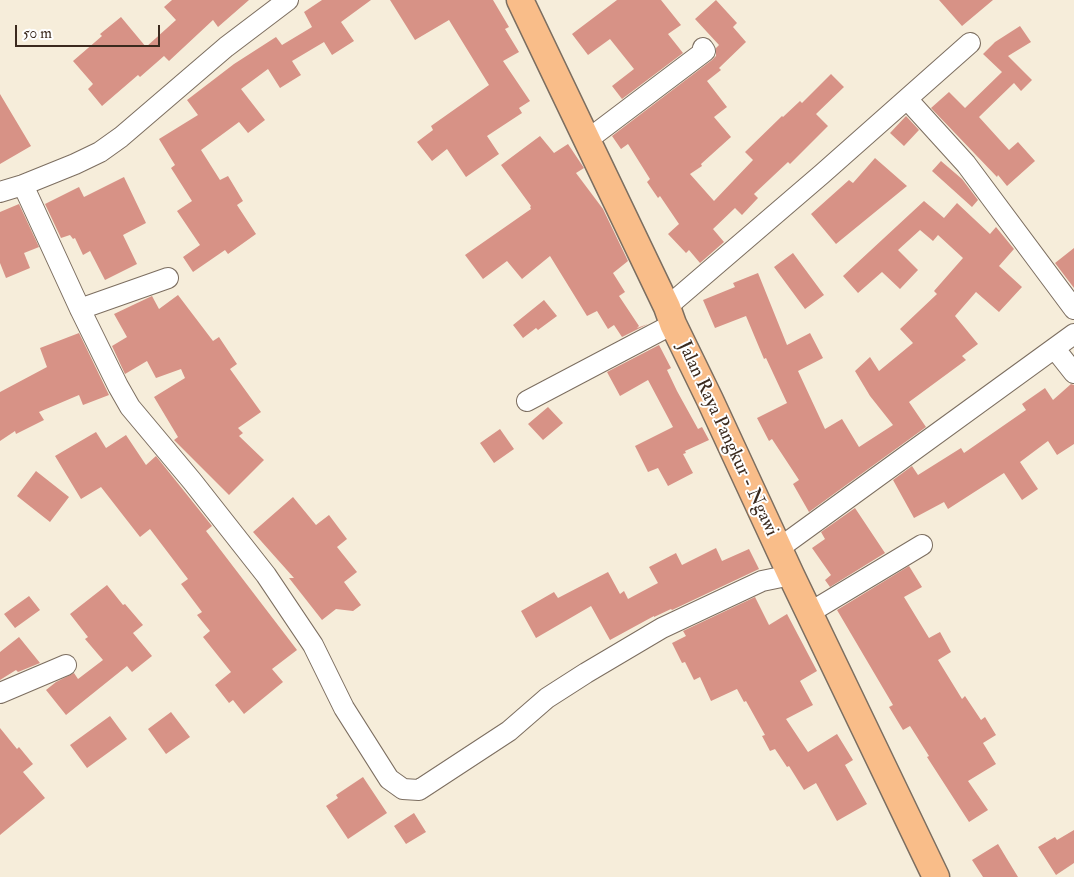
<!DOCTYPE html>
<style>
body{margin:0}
#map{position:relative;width:1074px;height:877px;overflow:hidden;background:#f6edda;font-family:"IM FELL Double Pica",serif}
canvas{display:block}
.scale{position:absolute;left:15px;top:25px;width:145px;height:22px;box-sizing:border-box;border:2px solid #3b2a1e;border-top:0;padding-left:6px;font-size:15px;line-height:18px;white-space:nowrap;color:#3b2a1e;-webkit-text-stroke:4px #fff;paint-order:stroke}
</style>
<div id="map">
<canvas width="1074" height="877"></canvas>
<div class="scale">50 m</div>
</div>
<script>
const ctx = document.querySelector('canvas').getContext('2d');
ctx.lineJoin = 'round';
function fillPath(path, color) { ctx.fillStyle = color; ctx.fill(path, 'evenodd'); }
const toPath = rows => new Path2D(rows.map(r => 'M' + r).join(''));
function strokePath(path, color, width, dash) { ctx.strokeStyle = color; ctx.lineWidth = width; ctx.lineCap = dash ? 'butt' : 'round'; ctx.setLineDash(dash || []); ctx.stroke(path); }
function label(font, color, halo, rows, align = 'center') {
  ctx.font = font + ' "IM FELL Double Pica",serif'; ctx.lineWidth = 4; ctx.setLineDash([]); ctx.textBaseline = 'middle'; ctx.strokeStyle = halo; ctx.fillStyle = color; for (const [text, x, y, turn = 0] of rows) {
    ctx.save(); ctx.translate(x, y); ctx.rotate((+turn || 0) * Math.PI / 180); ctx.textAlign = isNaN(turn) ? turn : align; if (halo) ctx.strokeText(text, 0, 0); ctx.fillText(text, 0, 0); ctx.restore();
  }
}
fillPath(toPath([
 [172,0,249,0,218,27,213,20,169,61,164,56,140,77,138,75,102,106,88,89,93,84,73,61,102,36,100,34,121,17,146,47,176,20,164,7],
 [322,0,371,0,341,22,354,41,332,55,324,42,292,61,301,75,280,88,268,69,241,89,265,120,248,133,239,122,201,150,220,180,228,176,243,201,237,205,256,234,228,254,225,250,193,272,183,257,200,245,177,211,192,201,171,168,175,165,159,139,198,115,187,100,234,64,276,37,282,45,312,27,304,12],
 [390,0,493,0,509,27,505,29,519,52,503,61,530,101,519,108,522,113,487,136,499,154,466,177,447,149,432,161,417,142,433,130,431,126,489,85,449,20,415,40],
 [617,0,661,0,681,25,668,34,683,53,622,99,612,86,634,69,610,39,588,55,572,34],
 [716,0,737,23,733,27,746,42,719,68,721,70,707,81,727,107,714,117,731,137,701,164,702,166,690,174,714,201,753,160,745,152,782,116,783,117,800,101,802,103,831,74,844,87,816,114,828,126,790,164,788,162,754,194,758,198,742,215,735,208,713,229,724,242,700,263,689,250,686,253,668,234,679,224,660,196,658,198,647,182,650,179,628,144,621,149,612,136,712,60,716,56,716,48,719,45,695,19],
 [939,0,993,0,962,26],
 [1020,26,1031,42,1008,56,1032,80,1021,91,1014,83,979,117,1009,150,1018,142,1035,161,1007,186,998,175,997,177,931,108,949,92,965,108,1002,72,983,54,995,42],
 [0,94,31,146,0,164],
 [906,116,919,130,904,146,890,133],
 [540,136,554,153,568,144,584,168,576,173,603,209,628,261,613,273,625,292,619,296,639,326,637,328,648,324,622,337,614,325,608,329,597,311,587,316,550,256,522,279,507,261,483,279,465,255,531,209,530,207,531,206,501,165],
 [875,158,907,186,836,244,811,214,849,180,853,183],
 [941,161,962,179,978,200,972,207,932,171],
 [124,177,146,223,123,235,137,264,105,280,90,251,83,255,75,238,73,239,70,235,61,238,45,204,79,187,84,197],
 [924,201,944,218,957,203,990,234,996,227,1014,249,999,266,1022,287,999,312,976,292,955,316,978,344,962,356,966,360,909,402,926,427,809,512,793,484,799,480,772,439,769,441,757,418,787,403,766,358,764,359,746,316,715,328,703,300,735,287,733,283,758,273,787,345,810,333,823,358,798,371,825,429,842,419,859,447,893,425,870,396,855,371,870,357,879,371,913,343,900,329,937,294,934,291,963,258,938,235,933,241,920,230,898,250,918,270,900,289,882,272,858,293,843,276],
 [19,204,39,247,24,253,30,268,6,278,0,263,0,212],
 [1074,248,1074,288,1055,263],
 [793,253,824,295,805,309,774,267],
 [178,295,213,341,219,337,237,364,230,369,261,412,238,428,243,433,239,436,264,460,229,495,174,440,178,437,154,397,185,378,181,369,156,378,147,361,125,374,112,346,127,337,114,314,152,296,159,309],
 [544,300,557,316,538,330,536,328,523,338,513,325],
 [79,333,109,395,83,405,79,395,39,412,44,420,16,434,15,431,0,441,0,392,47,367,40,348],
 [659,345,671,368,667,370,677,391,698,429,702,427,709,440,685,451,686,453,683,454,693,473,668,486,658,468,648,472,635,446,673,427,648,380,620,396,607,372],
 [1071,384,1074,385,1074,444,1057,455,1048,441,1020,462,1038,489,1022,500,1004,473,948,509,944,502,914,518,893,480,912,466,918,475,961,448,964,453,1026,410,1022,404,1045,388,1053,400],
 [548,407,563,423,543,440,528,424],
 [500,429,514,449,494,463,480,443],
 [96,432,106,448,126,435,146,465,156,456,212,526,206,531,297,650,272,669,283,682,244,714,233,700,229,703,215,685,231,672,203,637,210,631,197,615,202,612,181,584,188,579,150,529,140,537,101,487,81,499,55,456],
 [36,471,69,497,50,522,17,496],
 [293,497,316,525,329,515,347,539,337,547,357,572,344,582,361,605,353,611,336,609,322,620,289,578,294,578,253,532],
 [855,508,885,553,830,587,825,580,831,575,812,548,825,539,821,532],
 [716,548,722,561,749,549,759,569,672,610,671,609,654,617,654,616,610,640,591,606,536,638,521,611,554,592,558,598,608,572,620,594,624,591,628,599,658,583,649,567,676,553,682,565],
 [909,566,922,587,904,597,929,638,940,632,951,652,938,660,962,699,965,696,981,720,985,717,996,735,983,743,996,764,968,781,988,810,969,822,927,757,929,756,910,726,903,730,889,707,893,705,837,610],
 [107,585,123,605,125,604,143,625,133,633,152,656,132,672,127,666,66,715,46,690,56,682,74,673,78,679,103,660,85,639,88,637,70,614],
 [29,596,40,610,15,628,4,614],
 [755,597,769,625,787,614,817,671,800,681,813,705,786,719,808,752,837,734,853,760,845,765,867,804,837,821,816,783,804,790,789,766,787,767,775,749,770,751,762,736,765,735,746,701,744,702,737,689,711,701,700,677,694,680,685,662,682,663,672,643,686,636,683,631],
 [19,637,40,663,18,672,16,670,0,680,0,652],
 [171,712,190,737,166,754,148,729],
 [110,716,127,739,87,768,70,745],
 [0,728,17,749,19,747,33,764,23,772,45,798,0,835],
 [363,777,387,813,348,839,326,806,338,798,336,795],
 [414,813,426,832,406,844,394,826],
 [1074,830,1074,863,1056,875,1038,847,1055,837,1057,840],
 [998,844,1007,859,1018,877,983,877,972,860]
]), '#d79286');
const minor = toPath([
 [907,99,966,164,1074,309],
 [586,141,705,51,703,48],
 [23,185,80,309,118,386,130,407,192,481,266,575,313,645,344,708,389,779,403,789,419,790,509,731,547,698,586,673,662,628,762,581,791,575],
 [0,192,23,185,75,164,100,152,121,137,226,47,288,0],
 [667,307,822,174,970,43],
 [80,309,168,278],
 [1055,349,1074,373],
 [527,401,673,324],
 [778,549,1074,334],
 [809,613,922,545],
 [0,693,66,665]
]);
const major = toPath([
 [520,0,667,307,673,324,710,400,791,575,936,877]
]);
strokePath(minor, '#7c6e60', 22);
strokePath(major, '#7c6e60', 29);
strokePath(minor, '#fff', 20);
strokePath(major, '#f9bd89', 26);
label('19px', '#3b2a1e', '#fff', [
 ["Jalan Raya Pangkur - Ngawi",727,439,65]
]);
</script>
